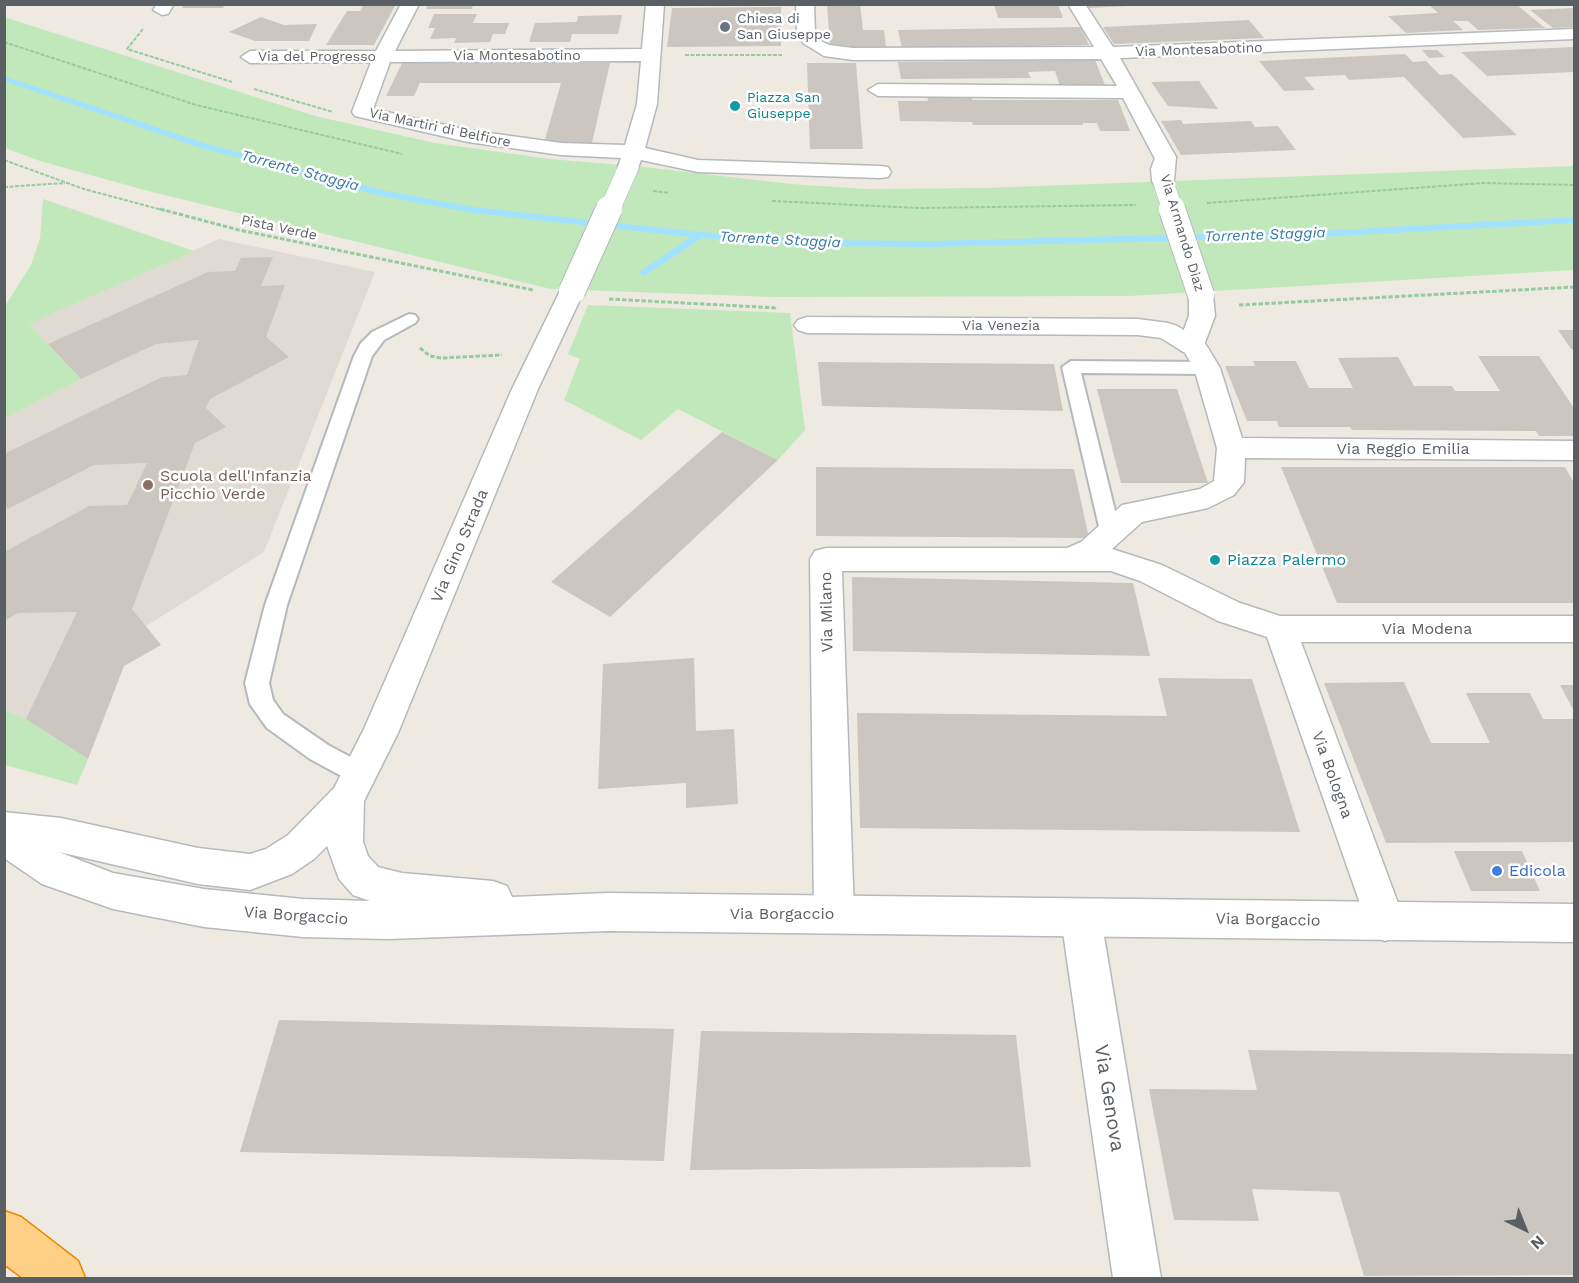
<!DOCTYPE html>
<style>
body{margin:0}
#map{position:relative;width:1579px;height:1283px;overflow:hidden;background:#eeeae1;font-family:"Work Sans",sans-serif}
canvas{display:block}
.frame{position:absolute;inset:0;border:6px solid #5a5f64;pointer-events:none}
.north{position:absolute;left:1495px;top:1199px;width:60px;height:60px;-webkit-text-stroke:4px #fff;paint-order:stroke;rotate:137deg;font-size:16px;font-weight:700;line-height:24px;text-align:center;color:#5a5f64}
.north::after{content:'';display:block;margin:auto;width:21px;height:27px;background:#5a5f64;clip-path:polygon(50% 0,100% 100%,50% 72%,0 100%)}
</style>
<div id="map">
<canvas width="1579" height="1283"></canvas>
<div class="frame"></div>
<div class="north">N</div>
</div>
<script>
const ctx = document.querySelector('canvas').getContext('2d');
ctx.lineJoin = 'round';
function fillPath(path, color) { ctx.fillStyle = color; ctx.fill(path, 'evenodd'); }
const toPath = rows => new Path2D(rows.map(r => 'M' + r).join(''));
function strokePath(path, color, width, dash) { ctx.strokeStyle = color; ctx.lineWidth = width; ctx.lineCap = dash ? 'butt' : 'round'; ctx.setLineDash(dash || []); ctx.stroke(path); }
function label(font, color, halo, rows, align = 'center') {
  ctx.font = font + ' "Work Sans",sans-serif'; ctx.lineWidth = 5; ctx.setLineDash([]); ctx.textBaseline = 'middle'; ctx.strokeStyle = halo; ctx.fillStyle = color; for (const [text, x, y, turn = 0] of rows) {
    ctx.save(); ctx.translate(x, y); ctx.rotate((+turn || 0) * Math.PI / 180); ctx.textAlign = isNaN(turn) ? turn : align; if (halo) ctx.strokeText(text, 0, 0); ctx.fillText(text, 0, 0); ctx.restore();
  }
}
fillPath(toPath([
 [219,239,375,272,264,552,146,626,161,645,124,666,88,759,26,719,5,710,5,418,81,379,28,324]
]), '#e0dbd2');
fillPath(toPath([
 [4,17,315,116,435,143,550,159,644,167,792,184,866,189,986,188,1574,166,1574,270,1129,296,773,297,551,289,152,192,40,161,5,148],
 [43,199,194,251,29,324,81,379,5,418,5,306,31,265,40,239],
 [588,305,790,313,805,430,778,460,678,409,641,440,564,400,580,359,568,354],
 [5,710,26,719,88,759,77,785,5,765]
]), '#c1e8bb');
fillPath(toPath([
 [4,76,207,144,382,190,473,207,700,232,810,240,931,241,1319,231,1574,217,1574,223,1319,237,931,247,810,246,702,238,644,276,639,273,641,271,691,237,473,213,381,196,201,148,4,81,4,76]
]), '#a0e2ff');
fillPath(toPath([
 [185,4,225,4,223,8,182,8],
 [364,4,396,4,374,45,326,45,347,11,360,11],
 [428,4,473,4,472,9,426,9],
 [827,4,860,4,863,30,884,30,886,47,830,47],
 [994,4,1058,4,1063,18,998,18],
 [1085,4,1129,4,1129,6,1087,8],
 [1429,5,1517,5,1545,28,1478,30,1468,21,1453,21,1463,30,1406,33,1388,16,1438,13],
 [781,7,781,46,667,47,672,8],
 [1574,8,1574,27,1553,28,1530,10],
 [434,14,477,14,473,23,509,23,505,34,493,34,490,42,454,43,456,38,430,39,435,28,428,28],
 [622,15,618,34,572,34,570,42,529,42,535,23,577,22,578,16],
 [261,17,284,25,317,24,309,41,255,41,229,32],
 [1249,20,1264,38,1114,44,1103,27],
 [1081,27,1089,45,902,48,898,30],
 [1574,47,1574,72,1487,76,1461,52],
 [1422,50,1437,50,1445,57,1429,58],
 [1405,54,1413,62,1426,61,1440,75,1452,74,1517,135,1463,138,1404,77,1349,80,1345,75,1304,77,1315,90,1284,91,1259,61],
 [1095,60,1105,85,1060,86,1055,71,1028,72,1031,78,901,79,898,62],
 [402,63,610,63,592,143,544,143,561,83,420,83,414,96,386,96],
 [807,63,856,63,863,149,810,149],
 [1199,81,1218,109,1168,106,1151,82],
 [927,96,971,96,972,100,1118,100,1130,131,1100,131,1097,123,1083,123,1083,125,973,125,972,122,900,121,898,101,928,101],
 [1181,120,1183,124,1251,121,1255,127,1278,126,1296,150,1181,155,1161,121],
 [273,257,261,286,285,285,266,337,289,357,210,399,206,408,226,427,195,443,132,609,161,645,124,666,88,759,26,719,77,612,18,613,4,621,4,552,89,506,127,505,147,463,94,465,8,509,4,504,4,454,162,377,187,375,199,340,156,344,81,379,48,344,208,272,235,271,241,258],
 [1558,330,1574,330,1574,350,1571,349],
 [1478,356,1539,356,1574,408,1574,436,1539,436,1536,431,1352,430,1350,427,1279,427,1277,421,1247,421,1225,366,1255,366,1253,361,1296,361,1309,388,1353,388,1338,358,1398,357,1414,386,1452,386,1455,391,1500,391],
 [818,362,1054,364,1063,411,822,406],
 [1097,389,1177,389,1208,483,1121,483],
 [722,432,778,460,610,617,551,582],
 [816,467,1074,469,1089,538,816,536],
 [1281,467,1565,467,1574,483,1574,603,1337,603],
 [852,577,1133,583,1150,656,853,651],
 [694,658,696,731,734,729,738,804,686,808,686,783,598,789,603,664],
 [1158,678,1252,679,1300,832,860,828,857,713,1167,716],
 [1404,682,1431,743,1490,743,1466,693,1530,693,1543,719,1574,719,1574,842,1386,843,1324,683],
 [1560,685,1574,685,1574,711],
 [1454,851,1522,851,1540,891,1471,891],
 [279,1020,674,1029,664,1161,240,1152],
 [701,1031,1016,1035,1031,1167,690,1170],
 [1248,1050,1574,1054,1574,1275,1364,1276,1339,1192,1252,1189,1259,1221,1174,1220,1149,1089,1257,1090]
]), '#cbc7c0');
const service = toPath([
 [409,314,415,315,418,319,415,323,384,340,372,356,287,605,269,683,273,700,283,714,328,745,369,767,372,775,369,783,360,786,310,759,267,728,250,704,245,683,265,605,354,356,361,343,372,332,409,314],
 [1071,361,1207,362,1216,368,1207,374,1081,373,1120,531,1117,536,1110,538,1103,536,1100,531,1062,367,1071,361]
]);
const pedestrian = toPath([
 [1165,151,1173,152,1176,157,1174,181,1171,186,1163,188,1155,186,1152,181,1151,169,1157,152,1165,151],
 [1201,288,1210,290,1213,295,1215,316,1204,345,1200,351,1191,353,1182,351,1178,345,1189,316,1189,295,1192,290,1201,288]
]);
const minor = toPath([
 [157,4,174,4,168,14,162,15,153,10,157,4],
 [401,4,419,4,395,51,642,49,646,4,664,4,657,104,645,148,698,160,880,166,888,167,891,172,888,177,880,178,698,172,641,160,637,171,629,172,621,171,618,166,621,158,561,155,468,142,355,116,352,112,371,62,250,63,241,57,250,51,376,51,401,4],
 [641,61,637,104,625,145,561,143,468,130,373,109,390,62,641,61],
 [796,4,814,4,815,32,819,40,829,45,853,48,1094,47,1068,4,1085,4,1113,47,1574,29,1574,39,1120,58,1176,157,1173,162,1165,163,1157,162,1154,157,1123,98,878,96,868,90,878,84,1117,86,1101,59,853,60,824,56,803,43,797,32,796,4],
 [572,284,581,286,584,291,538,389,398,733,359,811,346,816,333,811,328,800,364,729,512,389,560,291,563,286,572,284],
 [807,317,1138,319,1168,323,1177,326,1204,342,1208,348,1220,368,1242,438,1574,441,1574,460,1245,458,1244,482,1234,495,1208,508,1142,522,1112,549,1162,565,1240,603,1280,616,1574,616,1574,642,1301,642,1405,922,1399,935,1385,941,1371,935,1267,637,1218,621,1140,581,1111,571,842,571,854,914,848,927,834,933,820,927,814,914,810,559,815,551,826,548,1067,548,1081,542,1122,505,1200,489,1214,481,1217,448,1194,368,1185,353,1161,338,1138,335,807,333,798,330,794,325,798,320,807,317],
 [1081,899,1095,905,1101,918,1161,1278,1113,1278,1061,918,1067,905,1081,899]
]);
const secondary = toPath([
 [346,784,359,789,364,800,363,842,368,856,378,867,402,873,493,881,507,886,512,897,608,893,1574,904,1574,942,608,931,388,939,303,937,204,927,113,909,42,884,4,858,4,812,61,818,198,848,250,854,266,849,288,835,333,789,346,784],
 [327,846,339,879,353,895,370,901,303,899,204,889,113,873,59,852,198,884,250,890,292,874,314,859,327,846]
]);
const motorway = toPath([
 [4,1211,21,1217,78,1261,85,1278,23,1278,4,1264,4,1211]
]);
strokePath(service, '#b4b9bd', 4);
strokePath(pedestrian, '#b4b9bd', 3);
strokePath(minor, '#b4b9bd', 3);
strokePath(secondary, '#b5babf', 3);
strokePath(motorway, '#ef8500', 3);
strokePath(toPath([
 [143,29,127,49,232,82],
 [4,42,196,105,402,154],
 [685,55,782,55],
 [254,89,333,112],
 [4,160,84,189,166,211],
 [4,187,65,183],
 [653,191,669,193],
 [772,201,918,208,1136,205],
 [1207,203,1484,183,1574,185]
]), '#96cc9e', 2, [4, 1.5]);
strokePath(toPath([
 [160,209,239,230,533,290],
 [609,299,778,308],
 [1239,305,1574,287],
 [420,348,430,356,441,358,502,355]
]), '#96cc9e', 3, [4.5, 2]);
fillPath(service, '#fff');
fillPath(pedestrian, '#fff');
fillPath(minor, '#fff');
fillPath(secondary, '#fff');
fillPath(motorway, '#ffd187');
const pedestrianBridgeFar1 = toPath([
 [1163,181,1173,211]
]);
const pedestrianBridge = toPath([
 [1172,209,1201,295]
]);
const minorBridgeFar1 = toPath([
 [609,211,629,166]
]);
const minorBridge = toPath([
 [572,291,609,209]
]);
strokePath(pedestrianBridgeFar1, '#b4b9bd', 21, []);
strokePath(pedestrianBridge, '#b4b9bd', 28, []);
strokePath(minorBridgeFar1, '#b4b9bd', 21, []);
strokePath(minorBridge, '#b4b9bd', 28, []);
strokePath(pedestrianBridgeFar1, '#fff', 20);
strokePath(pedestrianBridge, '#fff', 26);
strokePath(minorBridgeFar1, '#fff', 20);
strokePath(minorBridge, '#fff', 26);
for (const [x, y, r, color] of [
 [725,27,6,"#6b7280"],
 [735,106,6,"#0f9aa8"],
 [148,485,6,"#8d6e63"],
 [1215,560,6,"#0f9aa8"],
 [1497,871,6,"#3f7fe0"]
]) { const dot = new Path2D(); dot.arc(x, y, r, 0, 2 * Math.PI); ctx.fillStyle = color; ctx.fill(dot); strokePath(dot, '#fff', 2); }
label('14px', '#5b616d', '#fff', [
 ["Chiesa di",737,19],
 ["San Giuseppe",737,35]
], 'left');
label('14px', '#5a5f64', '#fff', [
 ["Via Montesabotino",1199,50,-2],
 ["Via Montesabotino",517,56],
 ["Via del Progresso",317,57],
 ["Via Martiri di Belfiore",440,128,12],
 ["Pista Verde",279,228,12],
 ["Via Armando Diaz",1182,233,73],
 ["Via Venezia",1001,326]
]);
label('14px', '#0d838f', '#fff', [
 ["Piazza San",747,98],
 ["Giuseppe",747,114]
], 'left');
label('italic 15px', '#327aa6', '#fff', [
 ["Torrente Staggia",300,171,15],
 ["Torrente Staggia",1265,235,-2],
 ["Torrente Staggia",780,240,3]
]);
label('16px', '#5a5f64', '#fff', [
 ["Via Reggio Emilia",1403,449],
 ["Via Gino Strada",460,546,-67],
 ["Via Milano",827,612,-91],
 ["Via Modena",1427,629],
 ["Via Bologna",1332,775,70],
 ["Via Borgaccio",782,914],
 ["Via Borgaccio",296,916,4],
 ["Via Borgaccio",1268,920,1]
]);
label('16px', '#785e54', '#fff', [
 ["Scuola dell'Infanzia",160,476],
 ["Picchio Verde",160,494]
], 'left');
label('16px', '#0d838f', '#fff', [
 ["Piazza Palermo",1227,560]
], 'left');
label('16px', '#366cbe', '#fff', [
 ["Edicola",1509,871]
], 'left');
label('20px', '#5a5f64', '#fff', [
 ["Via Genova",1109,1098,81]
]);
</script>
